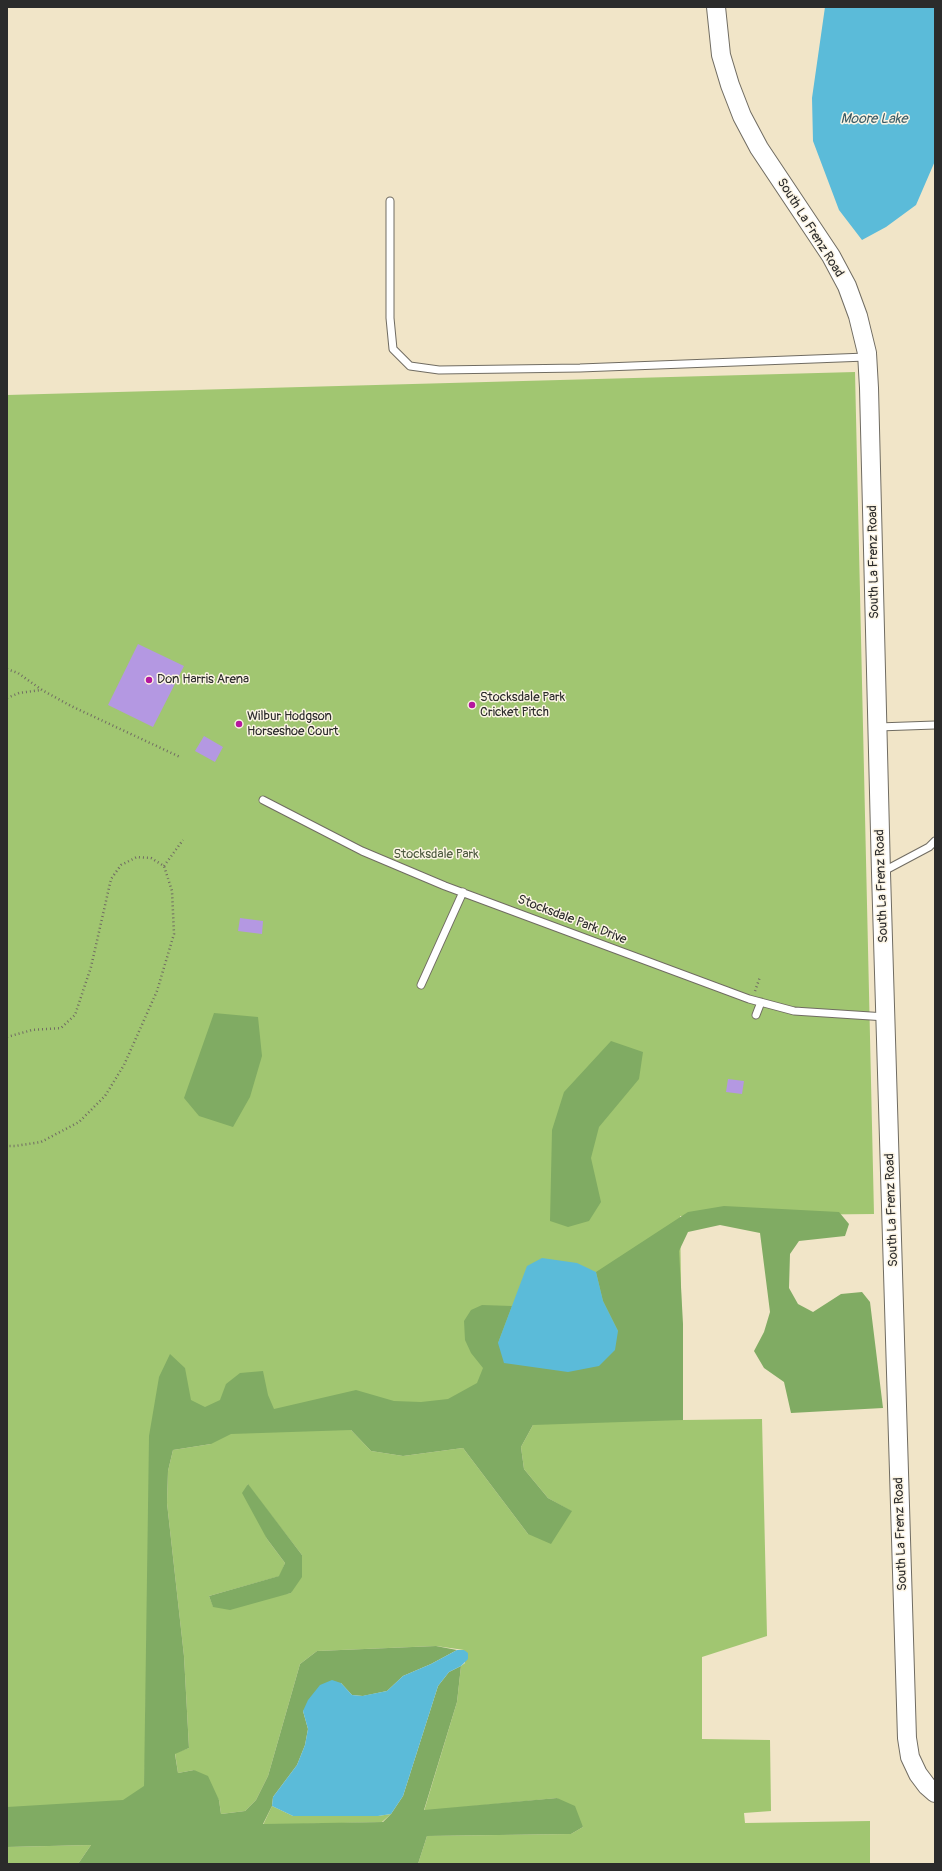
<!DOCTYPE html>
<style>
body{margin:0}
#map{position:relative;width:942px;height:1871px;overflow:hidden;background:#f1e5c8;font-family:Pangolin,sans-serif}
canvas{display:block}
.frame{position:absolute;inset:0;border:8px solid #2b2b2b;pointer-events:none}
</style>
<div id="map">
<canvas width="942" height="1871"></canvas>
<div class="frame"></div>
</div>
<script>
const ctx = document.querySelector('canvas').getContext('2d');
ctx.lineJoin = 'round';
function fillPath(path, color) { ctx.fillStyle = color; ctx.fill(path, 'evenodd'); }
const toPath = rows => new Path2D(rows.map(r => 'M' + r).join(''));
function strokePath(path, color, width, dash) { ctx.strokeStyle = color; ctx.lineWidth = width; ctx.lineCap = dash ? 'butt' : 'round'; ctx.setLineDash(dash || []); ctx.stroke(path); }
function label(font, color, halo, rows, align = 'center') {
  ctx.font = font + ' Pangolin,sans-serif'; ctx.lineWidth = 3; ctx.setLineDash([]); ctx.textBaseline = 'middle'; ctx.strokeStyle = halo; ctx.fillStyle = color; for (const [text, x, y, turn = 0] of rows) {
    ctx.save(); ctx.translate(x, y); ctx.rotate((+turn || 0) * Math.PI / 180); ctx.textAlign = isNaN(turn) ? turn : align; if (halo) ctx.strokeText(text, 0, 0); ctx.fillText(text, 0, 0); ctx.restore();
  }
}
fillPath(toPath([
 [855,372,874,1214,680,1216,683,1420,762,1419,767,1636,702,1657,702,1739,770,1740,771,1811,744,1813,745,1823,870,1821,870,1864,418,1864,427,1836,571,1834,583,1827,557,1798,424,1811,457,1702,461,1666,465,1663,464,1650,436,1646,317,1651,300,1664,268,1776,256,1800,245,1811,221,1814,219,1800,194,1770,178,1773,175,1753,189,1748,184,1656,167,1503,168,1471,173,1450,211,1444,150,1436,144,1825,7,1830,7,395],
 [533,1425,521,1447,524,1469,548,1498,571,1511,528,1534,463,1448,403,1456,371,1451,351,1430],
 [247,1484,302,1555,291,1593,213,1606,209,1596,280,1576,285,1563,267,1539],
 [272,1806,293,1816,378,1816,391,1814,382,1822,263,1825],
 [91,1845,78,1864,7,1864,7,1847]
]), '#a1c671');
fillPath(toPath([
 [214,1013,258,1017,262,1056,250,1097,233,1127,199,1116,184,1098],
 [611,1041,643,1052,639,1079,599,1127,591,1158,601,1202,589,1221,568,1227,550,1221,552,1130,564,1092],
 [724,1206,839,1212,849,1224,845,1236,799,1241,790,1254,789,1288,798,1304,813,1312,841,1294,862,1292,870,1302,883,1408,791,1413,784,1382,764,1368,754,1351,764,1332,770,1312,760,1233,720,1225,688,1232,679,1251,683,1324,683,1420,533,1425,521,1447,524,1469,548,1498,572,1511,551,1544,528,1534,463,1448,403,1456,371,1451,351,1430,231,1434,211,1444,173,1450,168,1471,167,1503,184,1656,189,1748,175,1754,178,1773,194,1770,208,1776,219,1800,221,1814,245,1811,256,1800,268,1776,300,1664,317,1651,436,1646,457,1650,431,1664,403,1676,387,1691,363,1696,352,1695,341,1683,303,1711,308,1729,305,1745,297,1765,273,1797,272,1806,263,1824,383,1822,391,1814,403,1796,438,1686,449,1672,461,1666,457,1702,424,1810,557,1798,575,1806,583,1827,571,1834,427,1836,418,1864,78,1864,91,1845,7,1847,7,1807,123,1800,144,1786,149,1436,159,1377,170,1354,185,1368,191,1400,205,1407,220,1400,226,1384,240,1373,263,1371,268,1395,274,1409,356,1390,394,1401,421,1402,448,1399,477,1383,483,1368,471,1353,465,1340,464,1321,471,1310,482,1305,512,1306,498,1343,618,1331,603,1301,596,1272,688,1212],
 [248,1484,302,1555,302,1577,291,1593,230,1610,213,1607,209,1596,279,1576,285,1563,267,1539,242,1493]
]), '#80ab63');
fillPath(toPath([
 [825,7,935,7,935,161,916,205,886,227,862,240,839,210,813,141,812,98],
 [542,1258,577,1263,596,1272,603,1301,618,1331,615,1350,599,1366,568,1372,504,1363,498,1343,527,1266],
 [457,1650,464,1650,468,1653,468,1659,461,1666,449,1672,438,1686,403,1796,391,1814,378,1816,293,1816,272,1806,273,1797,297,1765,305,1745,308,1729,303,1711,308,1700,320,1685,332,1680,341,1683,352,1695,362,1696,387,1691,403,1676,431,1664]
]), '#5bbbd9');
fillPath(toPath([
 [138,644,184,666,153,727,108,705],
 [204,736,223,747,215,762,195,751],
 [240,918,263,921,262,934,238,931],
 [728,1079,744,1081,742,1094,726,1092]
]), '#b498e2');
const service = toPath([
 [390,201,390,318,393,349,410,366,439,370,580,368,866,357],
 [878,727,935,725],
 [263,800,362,851,445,886,749,999,794,1011,886,1017],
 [882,872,929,847,935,841],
 [421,985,463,892],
 [756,1015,761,1002]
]);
const tertiary = toPath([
 [716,7,721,55,730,85,742,116,759,148,831,256,847,286,858,316,867,353,869,388,881,873,907,1738,910,1757,918,1774,927,1786,935,1793]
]);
strokePath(service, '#706c62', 9);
strokePath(tertiary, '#706c62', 20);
strokePath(toPath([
 [7,669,18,673,42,690,71,706,180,757],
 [7,698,19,693,41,690],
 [164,866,183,840],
 [755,991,760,977],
 [7,1037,32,1030,61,1028,75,1015,91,967,111,879,121,865,137,857,151,858,164,866,172,891,174,934,157,991,124,1065,105,1096,79,1122,41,1142,15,1146,7,1146]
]), '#706c62', 2.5, [1, 3]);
strokePath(service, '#fff', 7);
strokePath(tertiary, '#fff', 18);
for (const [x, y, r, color] of [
 [149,680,4,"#b5179e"],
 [472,705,4,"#b5179e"],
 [239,724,4,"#b5179e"]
]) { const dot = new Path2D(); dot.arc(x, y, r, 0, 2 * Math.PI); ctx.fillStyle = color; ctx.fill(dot); strokePath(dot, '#fcf5e5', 1.5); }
label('13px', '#2b2b2b', '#fcf5e5', [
 ["South La Frenz Road",810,228,58],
 ["South La Frenz Road",874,562,-91],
 ["South La Frenz Road",882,886,-92],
 ["Stocksdale Park Drive",572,920,21],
 ["South La Frenz Road",892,1210,-92],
 ["South La Frenz Road",901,1534,-92]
]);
label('13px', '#2b2b2b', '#fcf5e5', [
 ["Don Harris Arena",157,680],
 ["Stocksdale Park",480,698],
 ["Cricket Pitch",480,713],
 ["Wilbur Hodgson",247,717],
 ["Horseshoe Court",247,732]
], 'left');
label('13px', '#4e5a40', '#fcf5e5', [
 ["Stocksdale Park",436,855]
]);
label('italic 14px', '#3c5d68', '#fcf5e5', [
 ["Moore Lake",874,119]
]);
</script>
